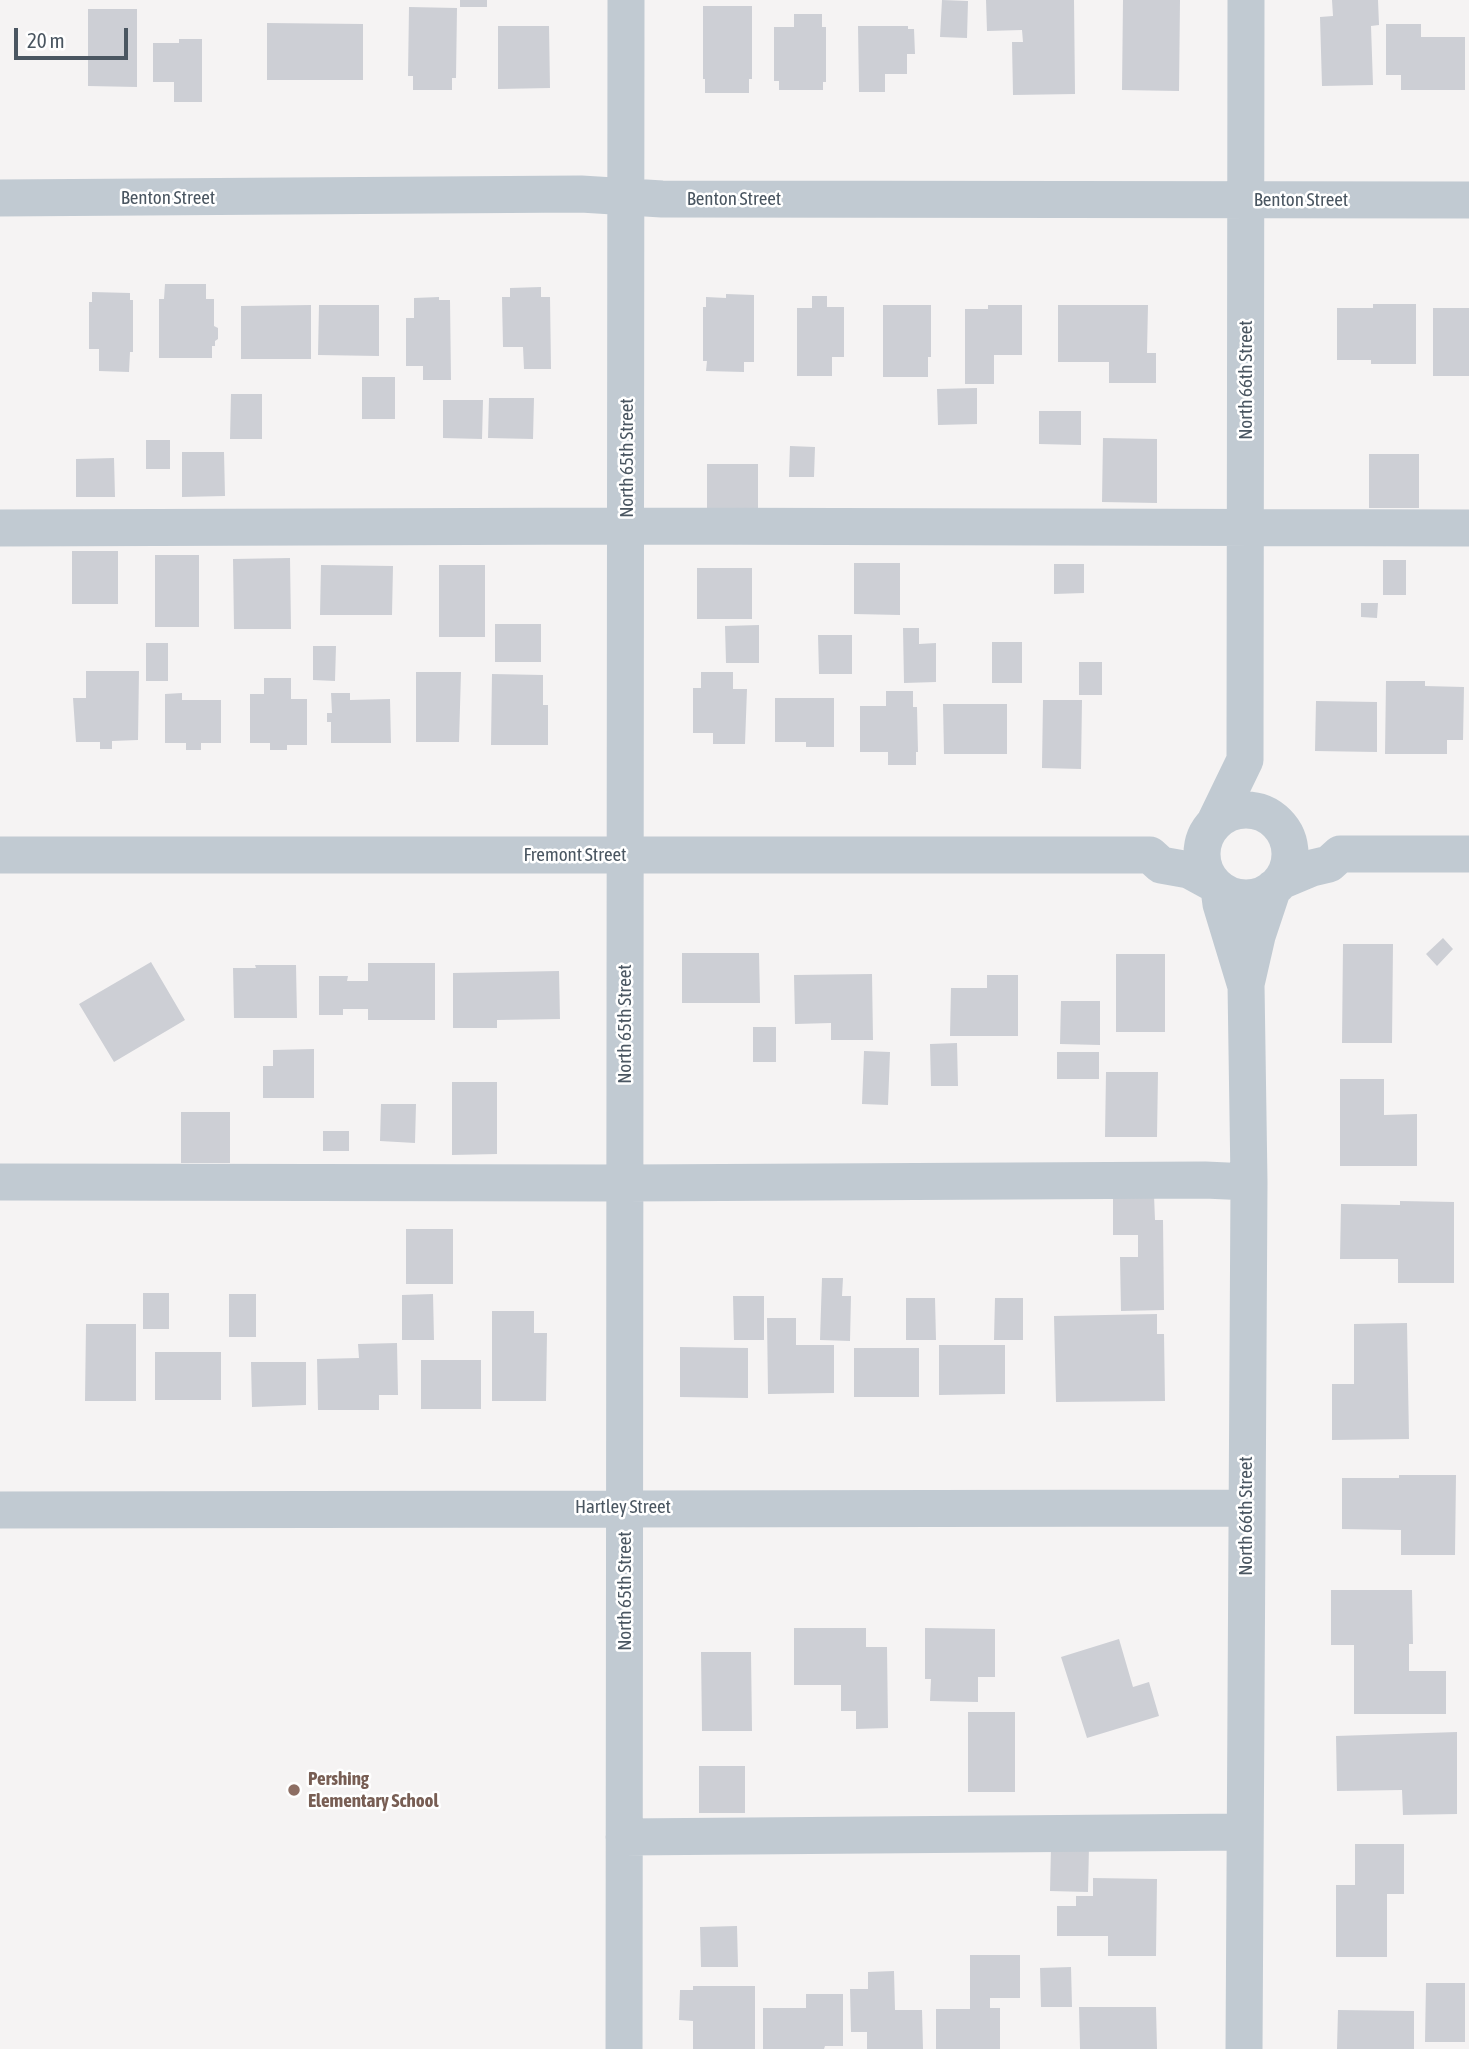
<!DOCTYPE html>
<style>
body{margin:0}
#map{position:relative;width:1469px;height:2049px;overflow:hidden;background:#f5f3f3;font-family:"Asap Condensed",sans-serif}
canvas{display:block}
.scale{position:absolute;left:14px;top:28px;width:114px;height:32px;box-sizing:border-box;border:4px solid #4a5661;border-top:0;padding-left:9px;font-size:21px;line-height:24px;white-space:nowrap;color:#4a5661;-webkit-text-stroke:5px #fff;paint-order:stroke}
</style>
<div id="map">
<canvas width="1469" height="2049"></canvas>
<div class="scale">20 m</div>
</div>
<script>
const ctx = document.querySelector('canvas').getContext('2d');
ctx.lineJoin = 'round';
function fillPath(path, color) { ctx.fillStyle = color; ctx.fill(path, 'evenodd'); }
const toPath = rows => new Path2D(rows.map(r => 'M' + r).join(''));
function strokePath(path, color, width, dash) { ctx.strokeStyle = color; ctx.lineWidth = width; ctx.lineCap = dash ? 'butt' : 'round'; ctx.setLineDash(dash || []); ctx.stroke(path); }
function label(font, color, halo, rows, align = 'center') {
  ctx.font = font + ' "Asap Condensed",sans-serif'; ctx.lineWidth = 5; ctx.setLineDash([]); ctx.textBaseline = 'middle'; ctx.strokeStyle = halo; ctx.fillStyle = color; for (const [text, x, y, turn = 0] of rows) {
    ctx.save(); ctx.translate(x, y); ctx.rotate((+turn || 0) * Math.PI / 180); ctx.textAlign = isNaN(turn) ? turn : align; if (halo) ctx.strokeText(text, 0, 0); ctx.fillText(text, 0, 0); ctx.restore();
  }
}
fillPath(toPath([
 [460,0,487,0,487,7,460,7],
 [942,0,968,1,967,38,940,37],
 [986,0,1074,0,1075,94,1013,95,1012,42,1023,42,1022,30,987,31],
 [1123,0,1180,0,1179,91,1122,90],
 [1332,0,1378,0,1379,25,1371,26,1373,85,1322,86,1320,17,1333,16],
 [703,6,752,6,752,79,749,79,749,93,705,93,705,79,703,79],
 [409,7,457,8,456,78,452,78,452,90,413,90,413,76,408,76],
 [88,9,137,9,137,87,88,86],
 [794,14,822,14,822,27,826,27,826,82,823,82,823,90,779,90,779,81,774,81,774,27,794,27],
 [267,23,363,24,363,80,267,80],
 [1386,24,1421,24,1421,37,1465,37,1465,90,1401,90,1401,75,1386,75],
 [498,26,549,26,550,88,498,89],
 [858,26,908,26,908,29,914,29,915,54,907,54,907,74,885,74,885,92,859,92],
 [179,39,202,39,202,102,174,102,174,82,153,82,153,43,179,43],
 [165,284,206,284,206,299,214,299,214,326,218,328,218,339,215,341,215,346,212,346,212,358,159,358,159,299,164,299],
 [541,287,541,297,550,297,551,369,524,369,523,347,503,347,502,297,510,297,510,288],
 [92,292,130,293,130,300,133,300,133,352,130,352,129,372,99,371,99,349,89,349,89,302,92,302],
 [726,294,754,295,754,362,744,362,744,372,706,371,707,361,703,361,703,307,706,307,706,297,726,298],
 [812,296,827,296,827,307,844,307,844,357,832,357,832,376,797,376,797,308,812,308],
 [439,297,439,300,450,300,451,380,423,380,423,366,406,366,406,318,414,318,414,298],
 [1373,304,1416,304,1416,364,1371,364,1371,360,1337,360,1337,308,1373,308],
 [311,305,311,359,241,359,241,306],
 [319,305,379,305,379,356,318,355],
 [883,305,931,305,931,357,928,357,928,377,883,377],
 [988,305,1022,305,1022,355,994,355,994,384,965,384,965,309,988,309],
 [1058,305,1148,305,1147,353,1156,353,1156,383,1109,383,1109,362,1058,362],
 [1433,308,1469,308,1469,376,1433,376],
 [362,377,395,377,395,419,362,419],
 [977,388,977,424,938,425,937,389],
 [231,394,262,394,262,439,230,439],
 [489,398,534,398,533,439,488,438],
 [443,400,483,400,482,439,443,438],
 [1039,411,1081,411,1081,445,1039,444],
 [1103,438,1157,439,1157,503,1102,502],
 [146,440,170,440,170,469,146,469],
 [790,446,815,447,814,477,789,477],
 [182,452,224,452,225,496,182,497],
 [1369,454,1419,454,1419,508,1369,508],
 [114,458,115,497,76,497,76,459],
 [707,464,758,464,758,511,707,511],
 [72,551,118,551,118,604,72,604],
 [155,555,199,555,199,627,155,627],
 [290,558,291,629,234,629,233,559],
 [1383,560,1406,560,1406,595,1383,595],
 [854,563,900,563,900,615,854,614],
 [1054,564,1084,564,1084,593,1054,594],
 [321,565,393,566,392,615,320,615],
 [439,565,485,565,485,637,439,637],
 [697,568,752,568,752,619,697,619],
 [1361,603,1378,603,1377,618,1361,617],
 [495,624,541,624,541,662,495,662],
 [759,625,759,663,726,663,725,626],
 [903,628,919,628,919,644,936,643,936,682,904,683],
 [818,635,852,635,852,674,819,674],
 [992,642,1022,642,1022,683,992,683],
 [146,643,168,643,168,681,146,681],
 [313,646,336,646,335,681,313,680],
 [1079,662,1102,662,1102,695,1079,695],
 [86,671,139,671,138,740,112,741,112,749,100,749,100,742,76,742,73,698,86,698],
 [416,672,461,672,459,742,416,742],
 [701,672,733,672,733,689,747,689,745,744,713,744,713,733,693,733,693,688,701,688],
 [492,674,543,675,543,705,548,705,548,745,491,745],
 [264,678,291,678,291,699,307,699,307,745,287,745,287,750,270,750,270,743,250,743,250,694,264,694],
 [1386,681,1425,681,1425,686,1464,687,1463,740,1447,740,1447,754,1385,754],
 [886,691,913,691,913,707,917,707,918,752,916,752,916,765,888,765,888,752,860,752,860,706,886,706],
 [182,693,182,700,221,700,221,743,201,743,201,750,186,750,186,743,165,743,165,694],
 [331,693,350,693,350,700,390,699,391,743,331,743,331,722,327,722,327,713,332,713],
 [775,698,834,698,834,747,806,747,806,742,775,742],
 [1043,700,1082,700,1081,769,1042,768],
 [1316,701,1377,702,1377,752,1315,751],
 [943,704,1007,704,1007,754,944,754],
 [1443,938,1453,949,1437,966,1426,954],
 [1343,944,1393,944,1392,1043,1342,1043],
 [682,953,759,953,760,1003,682,1003],
 [1116,954,1165,954,1165,1032,1116,1032],
 [151,962,185,1020,114,1062,79,1004],
 [368,963,435,963,435,1020,368,1020,368,1009,343,1009,343,1015,319,1015,319,976,348,976,347,981,368,981],
 [255,965,296,965,297,1018,234,1018,233,968,256,968],
 [559,971,560,1019,497,1020,497,1028,453,1028,453,973],
 [872,974,873,1040,831,1040,831,1023,795,1024,794,975],
 [987,975,1018,975,1018,1036,950,1036,951,988,987,988],
 [1061,1001,1100,1001,1100,1045,1060,1044],
 [753,1027,776,1027,776,1062,753,1062],
 [957,1043,958,1086,931,1086,930,1044],
 [314,1049,314,1098,263,1098,263,1066,273,1066,273,1050],
 [864,1051,890,1052,888,1105,862,1104],
 [1057,1052,1099,1052,1099,1079,1057,1079],
 [1106,1072,1158,1072,1157,1137,1105,1137],
 [1340,1079,1384,1079,1384,1115,1417,1114,1417,1166,1340,1166],
 [452,1082,497,1082,497,1154,452,1155],
 [381,1104,416,1104,415,1143,380,1141],
 [181,1112,230,1112,230,1163,181,1163],
 [323,1131,349,1131,349,1151,323,1151],
 [1154,1195,1155,1220,1163,1220,1164,1310,1121,1311,1120,1257,1138,1257,1138,1235,1113,1235,1113,1196],
 [1400,1201,1454,1202,1454,1283,1398,1283,1398,1259,1340,1259,1341,1204,1400,1205],
 [406,1229,453,1229,453,1284,406,1284],
 [822,1278,843,1278,842,1296,851,1296,850,1341,820,1340],
 [143,1293,169,1293,169,1329,143,1329],
 [229,1294,256,1294,256,1337,229,1337],
 [433,1294,434,1340,402,1340,402,1295],
 [733,1296,764,1296,764,1340,734,1340],
 [906,1298,935,1298,936,1340,906,1340],
 [995,1298,1023,1298,1023,1340,994,1340],
 [492,1311,534,1311,534,1333,547,1333,546,1401,492,1401],
 [1157,1314,1157,1334,1164,1334,1165,1401,1056,1402,1054,1316],
 [767,1318,796,1318,796,1345,834,1345,834,1393,768,1394],
 [1407,1323,1409,1439,1332,1440,1332,1384,1354,1384,1354,1324],
 [86,1324,136,1324,136,1401,85,1401],
 [397,1343,398,1395,379,1395,379,1410,318,1410,317,1359,359,1358,358,1344],
 [939,1345,1005,1345,1005,1394,939,1395],
 [680,1347,748,1348,748,1398,680,1397],
 [854,1348,919,1348,919,1397,854,1397],
 [155,1352,221,1352,221,1400,155,1400],
 [421,1360,481,1360,481,1409,421,1409],
 [251,1362,306,1362,306,1405,252,1407],
 [1399,1475,1456,1475,1455,1555,1401,1555,1401,1530,1342,1529,1342,1478,1399,1478],
 [1331,1590,1412,1590,1413,1644,1409,1644,1409,1671,1446,1671,1446,1714,1354,1714,1354,1645,1331,1645],
 [794,1628,866,1628,866,1647,887,1647,888,1728,856,1729,856,1711,841,1711,841,1685,794,1685],
 [925,1628,995,1629,995,1677,978,1677,978,1702,930,1701,931,1679,925,1679],
 [1119,1639,1133,1687,1149,1682,1159,1716,1087,1738,1061,1657],
 [701,1652,751,1652,752,1731,702,1731],
 [968,1712,1015,1712,1015,1792,968,1792],
 [1457,1732,1457,1814,1403,1815,1402,1790,1337,1791,1336,1736],
 [699,1766,745,1766,745,1813,699,1813],
 [1355,1844,1404,1844,1404,1894,1387,1894,1387,1957,1336,1957,1336,1885,1355,1885],
 [1051,1847,1089,1847,1088,1892,1050,1891],
 [1093,1878,1157,1879,1156,1956,1108,1956,1108,1936,1057,1936,1057,1906,1076,1906,1076,1896,1093,1896],
 [737,1926,738,1967,701,1967,700,1927],
 [970,1955,1020,1955,1020,1998,990,1998,990,2008,1000,2008,1000,2049,936,2049,936,2009,970,2009],
 [1071,1967,1072,2007,1041,2007,1040,1968],
 [894,1971,895,2010,922,2010,923,2049,867,2049,867,2032,851,2032,850,1989,868,1989,868,1972],
 [1426,1983,1465,1983,1465,2042,1425,2042],
 [693,1986,755,1986,755,2049,693,2049,693,2021,679,2020,680,1990,693,1990],
 [806,1994,843,1994,843,2046,825,2046,824,2049,763,2049,763,2008,806,2008],
 [1079,2007,1156,2007,1157,2049,1080,2049],
 [1338,2010,1414,2011,1414,2049,1337,2049]
]), '#cdcfd5');
strokePath(toPath([
 [0,198,581,194,662,199,1469,200],
 [0,528,627,526,1469,528],
 '1202 854a44 44 0 1 1 88 0a44 44 0 1 1-88 0Z',
 [1215,822,1245,760,1246,0],
 [0,855,1150,855,1161,865,1189,870,1211,882],
 [1281,881,1312,868,1329,864,1340,854,1469,854],
 [1219,889,1221,904,1245,983],
 [0,1182,626,1183,1205,1180,1249,1182],
 [0,1510,1246,1508],
 [624,1837,1245,1832],
 [624,2049,626,0],
 [1244,2049,1249,1182,1246,984,1257,936,1273,888]
]), '#c1cad2', 37);
for (const [x, y, r, color] of [
 [294,1790,7,"#8d6e63"]
]) { const dot = new Path2D(); dot.arc(x, y, r, 0, 2 * Math.PI); ctx.fillStyle = color; ctx.fill(dot); strokePath(dot, '#fff', 2.5); }
label('19px', '#4a5661', '#fff', [
 ["Benton Street",168,198],
 ["Benton Street",734,199],
 ["Benton Street",1301,200],
 ["North 66th Street",1246,380,-90],
 ["North 65th Street",627,458,-90],
 ["Fremont Street",575,855],
 ["North 65th Street",625,1024,-90],
 ["Hartley Street",623,1507],
 ["North 66th Street",1246,1516,-90],
 ["North 65th Street",625,1591,-90]
]);
label('bold 19px', '#785e54', '#fff', [
 ["Pershing",308,1779],
 ["Elementary School",308,1801]
], 'left');
</script>
